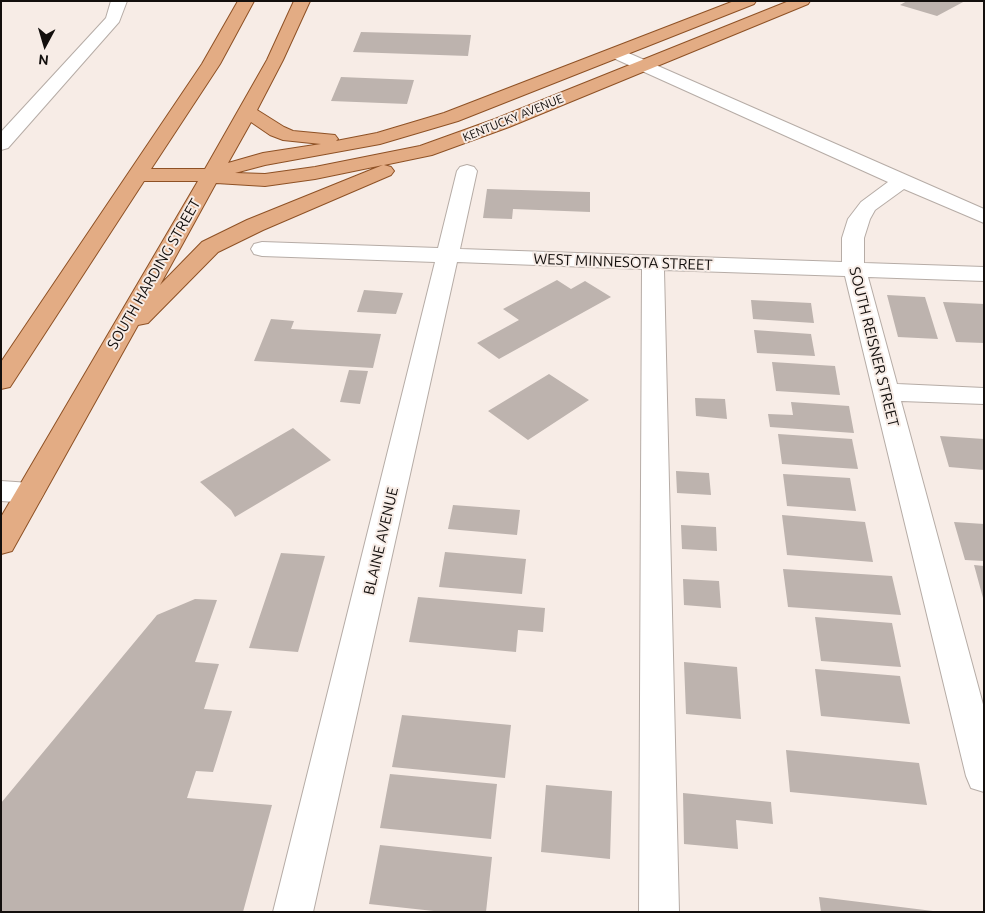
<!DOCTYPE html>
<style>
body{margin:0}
#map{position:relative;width:985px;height:913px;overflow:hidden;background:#f7ece6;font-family:Ubuntu,sans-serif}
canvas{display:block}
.frame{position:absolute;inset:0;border:2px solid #130f0d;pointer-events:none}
.north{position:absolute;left:20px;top:20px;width:50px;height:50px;-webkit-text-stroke:4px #f7ece6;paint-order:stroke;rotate:186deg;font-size:14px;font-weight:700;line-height:20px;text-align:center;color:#130f0d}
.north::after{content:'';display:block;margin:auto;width:18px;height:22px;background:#130f0d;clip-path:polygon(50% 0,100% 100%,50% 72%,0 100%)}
</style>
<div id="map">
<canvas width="985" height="913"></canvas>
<div class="frame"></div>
<div class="north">N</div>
</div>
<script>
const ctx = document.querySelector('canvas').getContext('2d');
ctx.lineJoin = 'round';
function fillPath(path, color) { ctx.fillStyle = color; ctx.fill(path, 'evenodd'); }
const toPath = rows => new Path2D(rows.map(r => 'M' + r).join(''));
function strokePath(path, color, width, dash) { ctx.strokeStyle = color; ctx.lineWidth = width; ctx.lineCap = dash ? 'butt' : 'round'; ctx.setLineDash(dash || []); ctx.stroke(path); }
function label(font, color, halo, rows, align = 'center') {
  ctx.font = font + ' Ubuntu,sans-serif'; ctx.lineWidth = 4; ctx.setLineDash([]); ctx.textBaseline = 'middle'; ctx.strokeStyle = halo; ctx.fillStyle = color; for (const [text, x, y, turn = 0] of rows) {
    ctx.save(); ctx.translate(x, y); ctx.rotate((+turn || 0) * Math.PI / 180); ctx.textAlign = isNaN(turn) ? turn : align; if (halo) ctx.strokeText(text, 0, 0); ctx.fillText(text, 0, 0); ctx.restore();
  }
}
fillPath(toPath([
 [907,1,965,1,937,16,900,5],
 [361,32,471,35,468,56,353,52],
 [341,77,414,80,407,104,331,101],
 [487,189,590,192,590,212,513,209,512,219,483,218],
 [557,280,571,289,585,281,611,297,499,359,477,343,519,320,503,309],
 [364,290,403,293,396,314,357,312],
 [887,295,925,297,938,339,898,337],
 [751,300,811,303,814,323,753,319],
 [943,302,984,304,984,343,956,342],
 [271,319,294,321,291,329,381,334,373,368,254,361],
 [754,330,811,334,815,356,757,353],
 [772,362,835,366,840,395,776,391],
 [349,370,368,371,360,404,340,402],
 [549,374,589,400,528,440,488,411],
 [695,398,725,399,727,419,696,416],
 [791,402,849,406,854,433,770,427,768,414,793,415],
 [293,428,331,460,235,517,231,510,200,482],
 [778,434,852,439,858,469,782,464],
 [940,436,984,439,984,470,949,467],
 [676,471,709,473,711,495,677,493],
 [783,474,850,478,856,511,787,506],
 [453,505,520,510,517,535,448,529],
 [782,515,865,522,873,562,787,555],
 [954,522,984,524,984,561,965,560],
 [681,525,716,527,717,551,682,549],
 [445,552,526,559,522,594,439,587],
 [281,553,325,556,298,652,249,648],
 [974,565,984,566,984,598,983,598],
 [783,569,892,576,901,615,788,607],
 [683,579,719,581,721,608,684,605],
 [418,597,545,608,543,632,518,630,516,652,409,642],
 [195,599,217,600,195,662,219,664,204,709,232,711,213,772,196,771,187,798,272,805,243,912,1,912,1,803,157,615],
 [815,617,892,623,901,667,821,661],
 [684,662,737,667,741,719,686,714],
 [815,669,900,676,910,724,821,716],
 [402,715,511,725,505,778,392,767],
 [786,750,919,763,927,805,790,792],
 [390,774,497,784,491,839,380,828],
 [546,785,612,791,610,859,541,852],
 [683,793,771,802,773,824,736,820,738,849,684,844],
 [380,845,492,857,486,912,443,912,369,904],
 [819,897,933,911,933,912,821,912]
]), '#bdb3ae');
const minor = toPath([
 [111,1,127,1,119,22,8,148,1,150,1,132,106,18,111,1],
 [617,48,984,209,984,223,904,189,875,210,870,219,864,238,864,263,984,267,984,281,868,277,897,384,984,388,984,404,901,401,984,708,984,792,971,788,966,776,845,276,664,270,679,912,639,912,642,269,457,262,313,912,273,912,435,262,262,256,254,254,251,249,254,244,262,242,438,248,457,171,460,167,467,165,474,167,477,171,460,249,842,262,842,238,848,219,861,202,888,182,611,57,609,53,611,49,617,48],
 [1,481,30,483,40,486,44,493,40,500,30,503,1,501,1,481]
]);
const major = toPath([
 [238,1,254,1,220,64,151,169,205,169,267,60,294,1,310,1,283,60,257,110,284,127,293,131,335,135,338,139,336,141,377,133,444,113,734,1,756,1,754,4,458,121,380,144,265,165,235,173,265,174,315,167,420,146,495,119,789,1,810,1,808,4,509,127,432,155,384,165,391,167,394,171,391,175,263,230,218,252,148,323,138,325,12,551,1,554,1,517,198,181,144,181,10,387,1,389,1,362,202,64,238,1],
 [251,122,270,135,283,140,321,144,263,153,228,163,251,122],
 [383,165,247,220,202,242,160,285,216,183,265,186,315,179,383,165]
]);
strokePath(minor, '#b6aca6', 2);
strokePath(major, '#8e5125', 2);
fillPath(minor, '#fff');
fillPath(major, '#e3ac84');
label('12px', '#130f0d', '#f7ece6', [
 ["KENTUCKY AVENUE",513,118,-22]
]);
label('15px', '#130f0d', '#f7ece6', [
 ["WEST MINNESOTA STREET",623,262,2],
 ["SOUTH HARDING STREET",154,274,-60],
 ["SOUTH REISNER STREET",874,347,76],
 ["BLAINE AVENUE",381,541,-77]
]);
</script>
